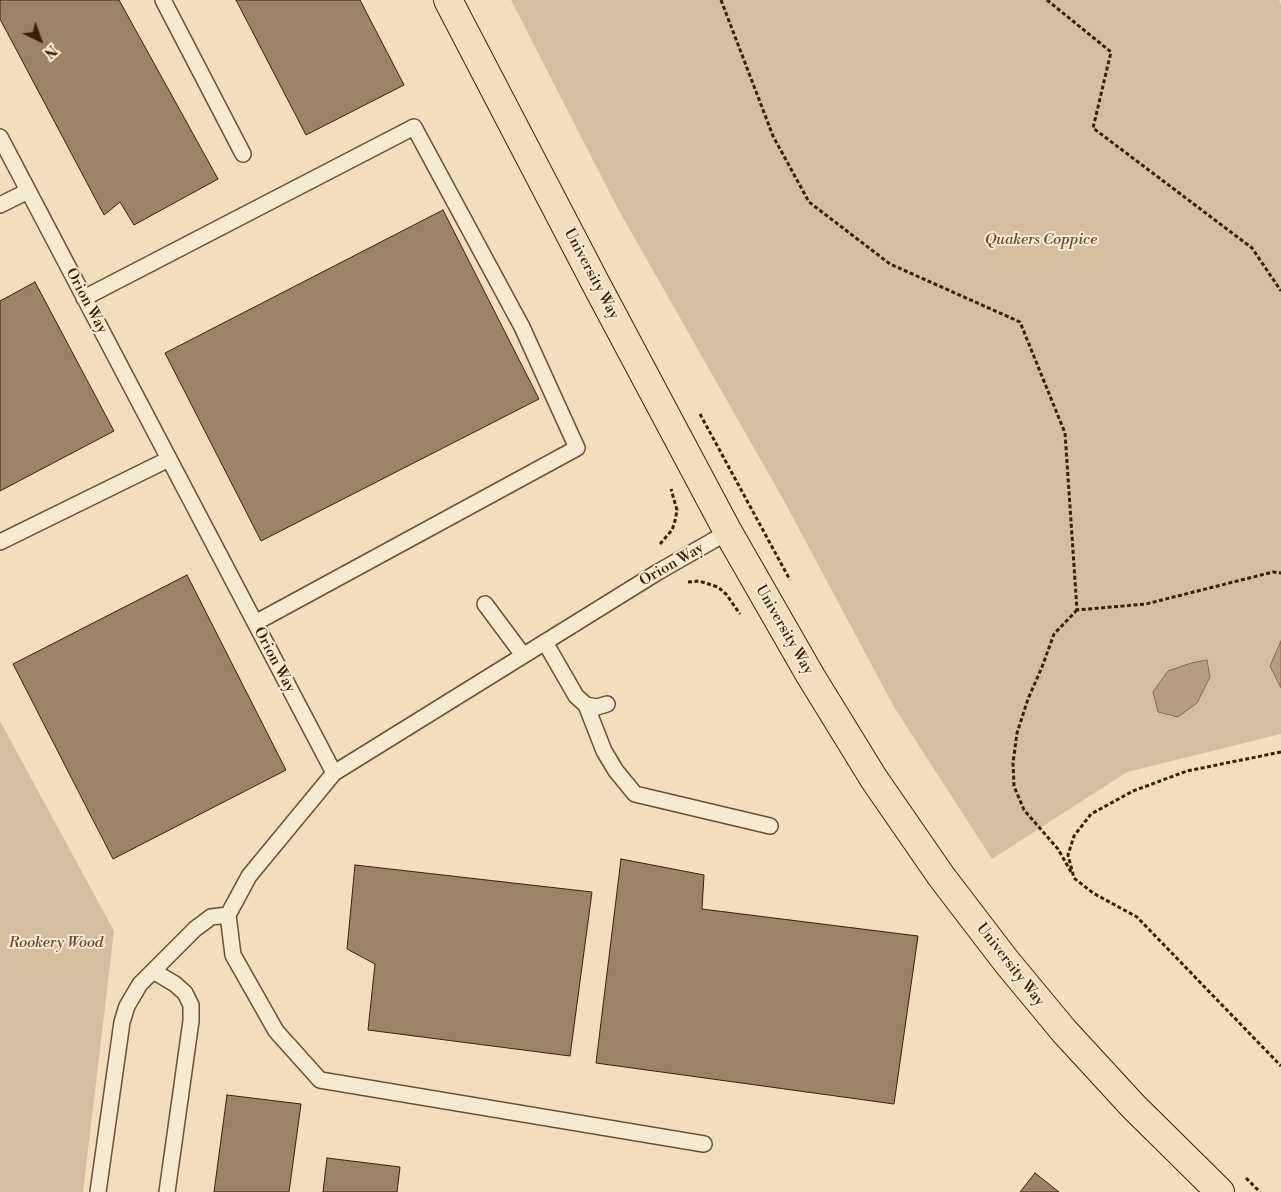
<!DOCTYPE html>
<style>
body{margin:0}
#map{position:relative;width:1281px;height:1192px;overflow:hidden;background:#f3debc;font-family:"Libre Bodoni",serif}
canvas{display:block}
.north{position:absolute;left:15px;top:15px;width:50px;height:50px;-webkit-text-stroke:4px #f7ead3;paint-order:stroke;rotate:138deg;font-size:14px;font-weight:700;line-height:20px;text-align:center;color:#392204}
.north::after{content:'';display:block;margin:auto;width:18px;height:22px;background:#392204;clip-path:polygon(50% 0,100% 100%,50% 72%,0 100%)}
</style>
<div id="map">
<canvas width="1281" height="1192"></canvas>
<div class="north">N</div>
</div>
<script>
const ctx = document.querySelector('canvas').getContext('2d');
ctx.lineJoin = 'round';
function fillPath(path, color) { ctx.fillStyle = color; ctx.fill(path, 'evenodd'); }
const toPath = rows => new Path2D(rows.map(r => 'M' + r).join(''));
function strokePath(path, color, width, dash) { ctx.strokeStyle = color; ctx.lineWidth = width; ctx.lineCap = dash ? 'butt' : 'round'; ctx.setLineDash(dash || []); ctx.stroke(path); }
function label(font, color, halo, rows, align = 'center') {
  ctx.font = font + ' "Libre Bodoni",serif'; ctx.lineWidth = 4; ctx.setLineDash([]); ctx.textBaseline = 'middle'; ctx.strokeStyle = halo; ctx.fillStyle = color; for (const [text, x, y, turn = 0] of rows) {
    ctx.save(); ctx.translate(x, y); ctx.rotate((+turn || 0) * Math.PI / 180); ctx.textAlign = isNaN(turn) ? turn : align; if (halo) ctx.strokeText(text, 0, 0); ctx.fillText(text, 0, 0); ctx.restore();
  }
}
fillPath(toPath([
 [511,0,1279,0,1281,4,1281,734,1127,772,992,859,894,707,783,499,618,209],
 [0,721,114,931,83,1192,0,1192]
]), '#d3be9d');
const water = toPath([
 [1281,641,1281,688,1270,666,1281,641],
 [1207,660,1210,677,1197,703,1178,717,1158,712,1153,692,1168,671,1191,663,1207,660]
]);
fillPath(water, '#b49e7d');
strokePath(water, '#836c4d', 1);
const building = toPath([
 [0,0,119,0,218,179,134,225,120,202,104,215,0,19,0,0],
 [236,0,360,0,404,85,306,135,236,0],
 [443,210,539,399,261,541,165,353,443,210],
 [35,282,114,431,0,491,0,301,35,282],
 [187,575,286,770,113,859,13,664,187,575],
 [621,859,704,875,702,909,918,936,894,1104,596,1063,621,859],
 [355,865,592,892,570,1056,368,1030,375,964,347,949,355,865],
 [227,1095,301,1104,289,1192,214,1192,227,1095],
 [327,1158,400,1167,397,1192,323,1192,327,1158],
 [1035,1173,1059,1192,1020,1192,1035,1173]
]);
fillPath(building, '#9a8464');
strokePath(building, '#392204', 1);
const lane = toPath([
 [163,0,243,154],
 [0,137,334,773,658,572,728,532],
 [0,205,28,191],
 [84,298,414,127,522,327,577,448,255,623],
 [0,542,169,459],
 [485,604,523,655],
 [545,642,576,696,586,705,597,707,607,704],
 [586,705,604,751,616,771,635,794,770,826],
 [334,773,249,876,228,915,233,955,276,1031,320,1080,704,1144],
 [153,971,175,984,185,993,191,1005,191,1021,167,1192],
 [98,1192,122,1022,127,1006,140,984,195,929,211,917,228,915]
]);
const highway = toPath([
 [448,0,596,284,728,532,810,675,874,779,941,876,1006,961,1064,1031,1133,1106,1220,1192]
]);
strokePath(lane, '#685132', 18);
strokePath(highway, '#392204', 30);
strokePath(toPath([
 [721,0,773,136,809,202,890,264,1020,322,1065,433,1077,610,1146,604,1273,572,1281,573],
 [1047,0,1111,52,1093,128,1252,248,1281,291],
 [700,414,790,580],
 [660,544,672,530,675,521,677,510,671,489],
 [688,582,699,581,718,587,726,594,740,614],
 [1281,752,1187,771,1133,791,1091,814,1074,836,1068,855,1074,878,1093,893,1137,917,1281,1066],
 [1071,872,1058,849,1024,810,1014,786,1013,763,1017,733,1028,699,1042,667,1054,634,1077,610],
 [1246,1178,1260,1192]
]), '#392204', 3, [4, 2.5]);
strokePath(lane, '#f7ead3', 15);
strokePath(highway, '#f3debc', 28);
label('italic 15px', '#60492a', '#f7ead3', [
 ["Quakers Coppice",1041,240],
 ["Rookery Wood",56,943]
]);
label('15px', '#392204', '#f7ead3', [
 ["University Way",591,274,62],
 ["Orion Way",86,301,62],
 ["Orion Way",672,565,-30],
 ["University Way",784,630,60],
 ["Orion Way",274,660,62],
 ["University Way",1010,965,52]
]);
</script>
